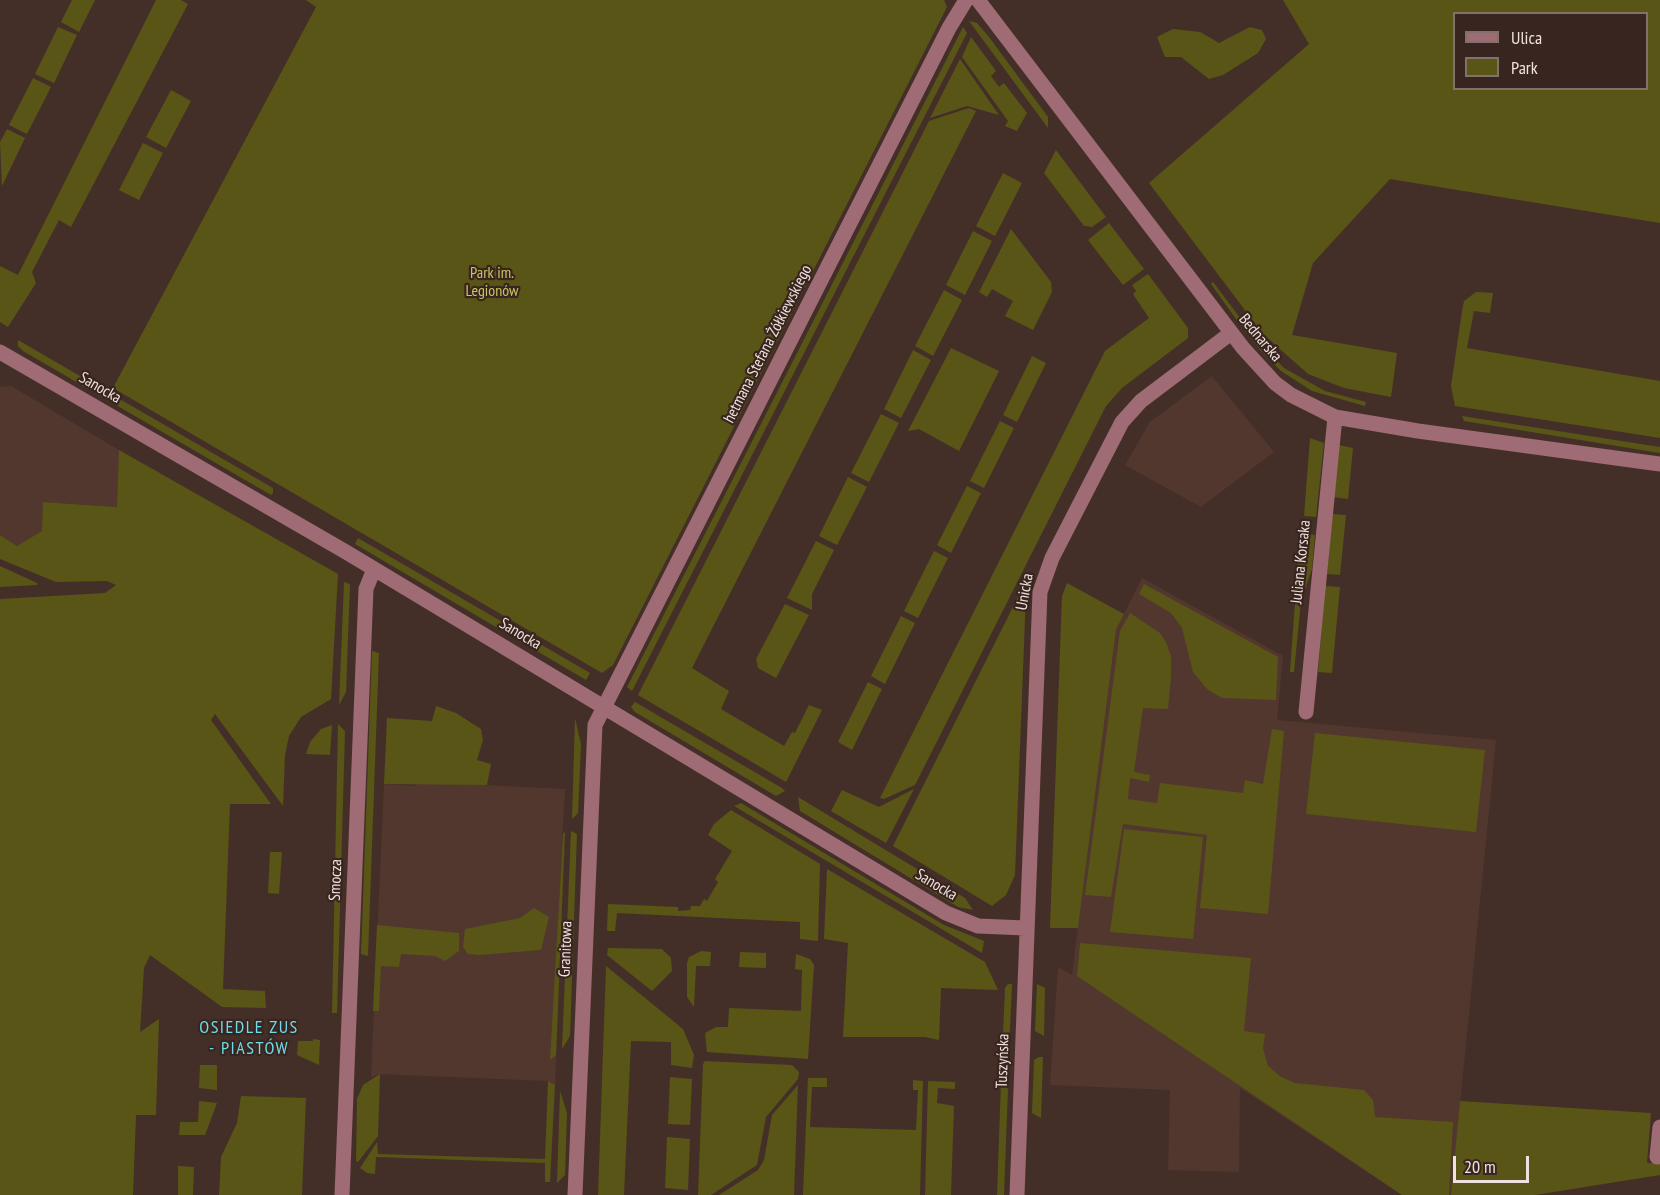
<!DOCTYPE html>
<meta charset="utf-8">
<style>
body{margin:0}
#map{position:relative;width:1660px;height:1195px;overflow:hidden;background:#442f28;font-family:"PT Sans Narrow",sans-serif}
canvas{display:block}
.legend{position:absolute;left:1453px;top:12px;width:195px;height:78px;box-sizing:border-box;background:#39251f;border:2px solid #82706b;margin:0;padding:8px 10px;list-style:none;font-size:18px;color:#efe1dd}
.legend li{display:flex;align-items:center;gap:12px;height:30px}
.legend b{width:30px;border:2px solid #82706b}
.scale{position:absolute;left:1453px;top:1156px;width:76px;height:27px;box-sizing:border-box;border:3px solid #efe1dd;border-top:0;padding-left:8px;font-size:18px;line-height:21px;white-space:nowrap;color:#efe1dd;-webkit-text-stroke:4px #39251f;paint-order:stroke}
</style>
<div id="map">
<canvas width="1660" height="1195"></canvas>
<ul class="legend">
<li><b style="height:8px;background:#9f6b75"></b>Ulica</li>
<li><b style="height:16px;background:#595516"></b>Park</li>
</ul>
<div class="scale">20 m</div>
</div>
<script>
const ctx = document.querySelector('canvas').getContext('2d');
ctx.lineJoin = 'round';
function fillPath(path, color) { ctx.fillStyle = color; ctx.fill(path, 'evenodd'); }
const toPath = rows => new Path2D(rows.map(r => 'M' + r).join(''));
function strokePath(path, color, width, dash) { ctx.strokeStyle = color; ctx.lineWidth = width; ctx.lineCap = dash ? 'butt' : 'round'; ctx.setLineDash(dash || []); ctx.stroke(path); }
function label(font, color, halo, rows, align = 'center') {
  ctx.font = font + ' "PT Sans Narrow",sans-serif'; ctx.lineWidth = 4.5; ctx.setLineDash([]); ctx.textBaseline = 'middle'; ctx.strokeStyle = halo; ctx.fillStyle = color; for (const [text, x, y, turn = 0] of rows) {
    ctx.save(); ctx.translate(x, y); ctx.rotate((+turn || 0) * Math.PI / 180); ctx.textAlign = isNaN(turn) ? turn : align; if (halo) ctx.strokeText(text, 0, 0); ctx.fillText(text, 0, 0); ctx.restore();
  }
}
fillPath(toPath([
 [1212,376,1274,452,1201,507,1125,465,1150,422],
 [11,386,119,450,118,507,44,502,43,531,17,546,0,535,0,387],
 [1142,578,1283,656,1277,720,1496,740,1451,1195,1402,1195,1240,1088,1239,1172,1168,1170,1170,1090,1050,1085,1058,967,1072,975,1116,630],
 [421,782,565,789,556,964,560,965,555,1085,548,1081,380,1074,371,1077,384,784,414,786]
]), '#52372f');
fillPath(toPath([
 [72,0,95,0,79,32,61,22],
 [156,0,181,0,188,4,71,227,59,220,32,272,36,283,8,327,0,322,0,266,18,275],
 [306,0,944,0,947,7,613,665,602,673,113,388,316,7],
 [1283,0,1660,0,1660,223,1390,179,1313,263,1292,335,1397,353,1391,397,1344,388,1308,374,1263,334,1149,183,1309,44],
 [1454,14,1646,14,1646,88,1454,88],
 [969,21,977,23,989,37,1048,117,1048,128],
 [58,27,77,35,54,83,35,74],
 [963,27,967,33,632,691,627,687],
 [1250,27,1262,30,1266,39,1258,53,1223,75,1209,79,1181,57,1165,57,1157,37,1173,29,1200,32,1219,43],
 [971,37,996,71,991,76,999,87,1004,83,1027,113,1017,131,1005,126,1008,121,962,57],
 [960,59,999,115,967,106,930,118],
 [33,78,51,87,27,134,9,125],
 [171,90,191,101,166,148,146,137],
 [969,108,976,111,692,668,729,691,721,709,784,746,792,732,795,733,809,705,822,710,786,782,638,695,929,121],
 [7,129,25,138,2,186,0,142],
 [143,143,163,153,139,200,119,190],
 [1056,150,1106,217,1092,227,1084,226,1044,173],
 [1003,173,1022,183,995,236,976,226],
 [1109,223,1144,269,1123,285,1088,240],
 [1011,229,1051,282,1052,292,1033,330,1005,316,1013,301,992,289,987,297,979,292],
 [973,231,992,241,965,295,946,285],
 [1148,274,1188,328,1188,338,1122,388,1106,406,915,785,884,799,880,798,1105,351,1149,318,1133,294,1136,291,1132,285],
 [1213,282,1259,343,1284,368,1325,391,1366,402,1365,406,1312,391,1281,371,1262,352,1236,319,1211,284],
 [944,290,962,300,933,356,915,346],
 [1476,292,1493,293,1490,313,1474,311,1467,348,1660,381,1660,438,1455,406,1451,386,1462,311,1464,301],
 [18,340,273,488,273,493,271,495,23,351,18,346],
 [951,348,999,371,959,451,919,429,908,431],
 [913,350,931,360,901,418,884,409],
 [1032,356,1046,363,1017,422,1003,415],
 [881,414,899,423,869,482,851,473],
 [1462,416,1660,447,1660,453,1464,421],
 [1000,421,1014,428,984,488,970,481],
 [1310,438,1324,443,1316,517,1304,516],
 [1339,445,1353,448,1348,499,1334,497],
 [119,450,338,574,331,699,301,717,289,736,285,755,283,806,215,714,211,720,271,804,230,804,223,989,265,991,266,1008,222,1007,150,955,144,968,140,1032,159,1019,156,1115,136,1115,133,1195,0,1195,0,599,105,593,116,585,107,581,56,582,0,559,0,535,17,546,42,531,43,502,117,507],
 [848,477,867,487,837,545,819,536],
 [967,486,981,493,951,553,937,545],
 [1332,514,1346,515,1340,575,1327,574],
 [1300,533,1315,535,1312,569,1301,601,1294,672,1290,672],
 [358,538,590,673,586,680,355,544],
 [816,541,834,550,812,594,812,610,787,598],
 [934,551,948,558,918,618,904,611],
 [0,566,37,583,37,585,0,587],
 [344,582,350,584,346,692,339,705],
 [1067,583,1124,614,1116,630,1078,928,1050,928,1062,596],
 [1144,584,1278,657,1276,700,1222,698,1208,690,1193,672,1182,628,1171,613,1139,594],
 [1325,586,1340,587,1332,673,1318,672],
 [1021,591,1026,593,1015,875,1006,895,992,906,893,846],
 [785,604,809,615,776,678,758,668,756,659],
 [1130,613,1160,633,1166,642,1171,656,1171,678,1168,709,1143,708,1134,772,1150,775,1149,782,1130,778,1128,799,1157,803,1160,783,1243,793,1245,780,1263,784,1272,729,1284,731,1268,914,1200,908,1207,835,1123,824,1111,897,1085,895,1120,631],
 [901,616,915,623,885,684,871,676],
 [372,651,379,653,368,956,361,954],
 [868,682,882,689,852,750,838,742],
 [635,702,782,788,785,791,776,796,635,712,631,707],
 [436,706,456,713,481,729,483,740,477,760,491,764,487,785,384,784,387,718,432,721],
 [575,718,581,744,578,813,572,819],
 [338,724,345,731,337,1013,332,1013],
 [332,725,330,755,306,754,310,742,321,729],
 [1315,733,1485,750,1476,832,1306,814],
 [914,789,886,843,831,811,842,790,879,807],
 [798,797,965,898,973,910,958,907,800,811],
 [741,803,944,925,984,941,982,953,734,806],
 [731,810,820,864,818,941,800,939,800,922,617,913,615,931,607,931,608,904,678,907,678,911,690,910,691,906,700,906,704,899,707,901,718,882,715,879,732,851,708,835,714,824],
 [1124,829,1203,837,1193,939,1110,932],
 [571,831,577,834,570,1036,562,1049],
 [565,832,556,1055,550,1060,563,834],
 [270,852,282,852,279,894,268,893],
 [827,869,985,962,998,990,941,988,939,1040,925,1037,843,1037,848,943,824,939],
 [534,908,549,917,541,950,479,955,468,954,463,947,465,929,520,918],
 [377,925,459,933,459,951,445,961,435,956,401,954,399,967,381,966,379,1011,373,1011],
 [1080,943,1251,958,1244,1031,1265,1034,1263,1048,1268,1066,1281,1077,1295,1083,1364,1090,1373,1100,1375,1117,1453,1122,1449,1195,1402,1195,1077,976],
 [608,948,662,949,671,958,672,971,652,991,607,955],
 [701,951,711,952,710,966,696,966,694,1007,687,997,687,963,689,957],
 [740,952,766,953,766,968,739,967],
 [796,954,810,959,814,965,808,1059,707,1052,705,1033,716,1027,728,1027,729,1008,801,1011,802,970,795,969],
 [606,966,683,1029,694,1055,692,1068,671,1065,671,1042,631,1041,624,1195,598,1195],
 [1008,984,1012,984,1009,1050,1002,1058,1005,988],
 [1037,984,1045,988,1044,1036,1035,1031],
 [313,1039,320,1040,319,1065,297,1055,298,1041,313,1041],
 [1039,1057,1043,1057,1041,1118,1032,1113,1034,1060],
 [705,1061,792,1065,799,1072,798,1079,766,1117,757,1165,711,1195,698,1195,703,1064],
 [200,1065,217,1065,217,1090,199,1088],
 [380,1074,378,1136,358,1162,356,1161,357,1099,363,1085],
 [670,1077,692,1079,690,1125,668,1124],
 [808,1078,827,1078,827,1087,812,1087,810,1127,916,1130,918,1090,913,1090,913,1080,923,1081,920,1195,803,1195],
 [548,1081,555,1085,550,1182,545,1182,545,1163,376,1157,375,1174,367,1173,360,1168,377,1142,378,1154,545,1159],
 [928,1081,955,1082,955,1089,938,1088,937,1103,954,1106,951,1195,925,1195],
 [1001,1082,1008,1089,1004,1195,997,1195],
 [798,1085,794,1195,719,1195,758,1170,764,1160,772,1115],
 [560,1091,567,1113,565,1175,557,1183],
 [241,1096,306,1098,302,1195,219,1195,221,1157,237,1123],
 [199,1101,217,1103,205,1135,179,1135,180,1122,198,1122],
 [1460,1101,1651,1113,1647,1163,1660,1163,1660,1175,1535,1195,1451,1195],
 [667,1137,690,1139,688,1190,665,1188],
 [178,1166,194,1167,193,1195,178,1195]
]), '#595516');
strokePath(toPath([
 [978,0,1243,348,1275,383,1291,395,1335,417,1418,431,1660,464],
 [0,352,346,552,946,913,978,926,1025,928],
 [1306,712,1335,417],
 [1657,1157,1660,1127],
 [342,1195,366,589,374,569],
 [575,1195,595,725,949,28,966,0],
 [1017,1195,1040,592,1052,558,1122,422,1141,401,1231,333]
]), '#9f6b75', 15);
label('16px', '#cac461', '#39251f', [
 ["Park im.",492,273],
 ["Legionów",492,291]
]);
label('16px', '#efe1dd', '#39251f', [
 ["Bednarska",1260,338,50],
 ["hetmana Stefana Żółkiewskiego",768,344,-63],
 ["Sanocka",100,388,30],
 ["Juliana Korsaka",1301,562,-84],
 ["Unicka",1025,592,-80],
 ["Sanocka",520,634,31],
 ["Smocza",336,880,-88],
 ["Sanocka",936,885,31],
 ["Granitowa",566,949,-88],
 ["Tuszyńska",1003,1061,-88]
]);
ctx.letterSpacing = '1.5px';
label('18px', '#6fdbe6', '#39251f', [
 ["OSIEDLE ZUS",249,1028],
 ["- PIASTÓW",249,1049]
]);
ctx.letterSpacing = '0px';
</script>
